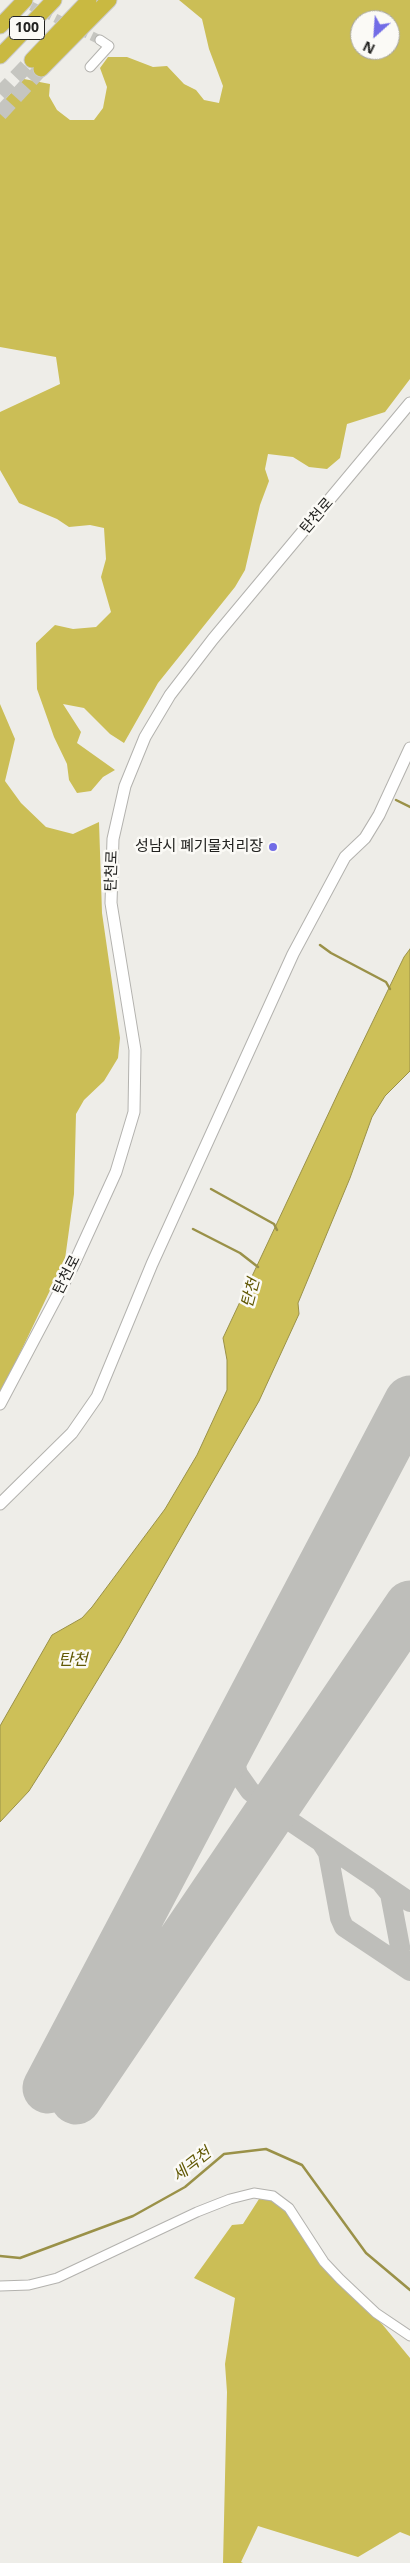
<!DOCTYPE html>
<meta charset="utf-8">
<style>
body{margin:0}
#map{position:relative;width:410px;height:2563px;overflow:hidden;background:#eeede8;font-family:"Noto Sans",sans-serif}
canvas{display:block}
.north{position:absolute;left:350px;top:10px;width:50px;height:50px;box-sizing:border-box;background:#fbfaf6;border:1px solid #a5a4a1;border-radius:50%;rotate:206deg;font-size:14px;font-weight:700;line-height:20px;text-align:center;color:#232321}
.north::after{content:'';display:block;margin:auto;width:18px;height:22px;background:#726ce6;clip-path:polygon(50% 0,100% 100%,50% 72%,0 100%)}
</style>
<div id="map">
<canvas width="410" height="2563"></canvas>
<div class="north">N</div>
</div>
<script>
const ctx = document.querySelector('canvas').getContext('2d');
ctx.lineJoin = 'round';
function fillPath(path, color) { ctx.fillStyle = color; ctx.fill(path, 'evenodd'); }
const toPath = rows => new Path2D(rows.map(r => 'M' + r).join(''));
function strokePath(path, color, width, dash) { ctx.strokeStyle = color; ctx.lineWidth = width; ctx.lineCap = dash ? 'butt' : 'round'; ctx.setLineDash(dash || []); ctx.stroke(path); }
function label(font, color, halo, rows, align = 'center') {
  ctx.font = font + ' "Noto Sans","Noto Sans KR",sans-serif'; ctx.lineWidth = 5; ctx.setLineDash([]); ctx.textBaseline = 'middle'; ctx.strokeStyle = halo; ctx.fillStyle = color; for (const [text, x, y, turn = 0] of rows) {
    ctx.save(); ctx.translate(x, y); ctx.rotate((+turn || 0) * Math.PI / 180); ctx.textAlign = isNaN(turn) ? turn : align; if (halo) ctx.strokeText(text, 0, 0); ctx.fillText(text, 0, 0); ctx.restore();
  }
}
fillPath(toPath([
 [179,0,410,0,410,379,385,412,347,424,340,458,327,469,309,467,293,457,268,454,265,469,269,481,260,505,245,570,235,587,158,683,124,743,110,734,84,708,63,704,81,732,77,743,115,770,103,777,91,791,77,793,69,780,67,764,54,737,37,689,36,643,55,625,73,629,96,627,111,612,101,577,106,559,104,528,90,525,69,527,57,519,19,503,0,470,0,412,60,384,56,357,0,347,0,105,24,79,50,84,49,96,57,110,70,120,94,120,103,108,107,87,100,68,108,57,127,57,153,67,167,66,184,84,196,90,204,100,219,103,223,86,209,49,202,19],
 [360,20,390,20,390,50,360,50],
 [0,704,15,739,5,781,21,803,46,827,73,834,99,822,102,913,120,1038,118,1058,104,1081,84,1100,76,1114,74,1194,65,1259,0,1395],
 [259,2199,272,2200,287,2213,322,2266,382,2324,410,2358,410,2536,400,2532,358,2557,258,2526,241,2562,243,2563,223,2563,227,2392,225,2364,235,2298,194,2278,232,2225,243,2224]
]), '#cbbe56');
const water = toPath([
 [410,949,410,1071,385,1096,372,1117,350,1178,298,1303,299,1314,259,1401,120,1643,60,1742,29,1791,0,1822,0,1726,52,1635,82,1618,92,1607,165,1509,197,1455,227,1390,227,1360,223,1338,340,1089,404,957,410,949]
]);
fillPath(water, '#cdc058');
strokePath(water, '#9a9148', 1);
strokePath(toPath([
 [396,800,410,807],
 [320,945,331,953,386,982,390,989],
 [211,1189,274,1224,277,1230],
 [193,1229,240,1253,258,1267],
 [0,2256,20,2258,133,2216,185,2187,224,2154,266,2149,302,2165,366,2253,410,2290]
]), '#9a9148', 2.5);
strokePath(toPath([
 [239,1725,234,1742,234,1759,238,1774,250,1791,272,1809,410,1902],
 [321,1842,328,1853,340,1918,344,1927,410,1971],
 [382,1884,390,1894,401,1952,410,1965]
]), '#bebeba', 20);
strokePath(toPath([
 [48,2088,410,1401],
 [76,2099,410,1606]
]), '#bebeba', 51);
strokePath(toPath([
 [19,0,100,40]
]), '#c5c5c0', 9, [9, 4.5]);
strokePath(toPath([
 [0,94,32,60],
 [0,114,41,69]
]), '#c5c5c0', 15, [15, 8]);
const street = toPath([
 [90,67,109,46,100,40],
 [0,2286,29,2285,57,2278,197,2212,230,2199,254,2193,273,2196,289,2208,324,2262,340,2279,376,2313,410,2336]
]);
const secondary = toPath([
 [0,1404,73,1266,116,1172,134,1112,135,1050,111,903,113,839,125,786,145,737,170,695,213,639,410,403],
 [0,1504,72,1433,97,1397,152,1264,293,954,345,857,365,838,379,815,410,748]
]);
const highway = toPath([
 [0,26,25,0],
 [0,56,54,0],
 [32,60,89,0],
 [41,69,109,0]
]);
strokePath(street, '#b3b2ae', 11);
strokePath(secondary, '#b3b2ae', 13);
strokePath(highway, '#cacaca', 17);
strokePath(street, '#fff', 9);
strokePath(secondary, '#fff', 11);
strokePath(highway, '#c9b941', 15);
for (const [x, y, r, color] of [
 [273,847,5,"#726ce6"]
]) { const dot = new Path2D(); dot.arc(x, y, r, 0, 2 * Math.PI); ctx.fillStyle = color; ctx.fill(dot); strokePath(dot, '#fbfaf6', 2); }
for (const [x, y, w] of [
 [27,28,35]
]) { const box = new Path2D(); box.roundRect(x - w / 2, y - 11.5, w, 23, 4); ctx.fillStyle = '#fbfaf6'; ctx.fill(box); strokePath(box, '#232321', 1); }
label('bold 14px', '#232321', null, [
 ["100",27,28]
]);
label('15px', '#232321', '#fbfaf6', [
 ["탄천로",317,516,-49],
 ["탄천로",112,871,-88],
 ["탄천로",67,1275,-63]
]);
label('15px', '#232321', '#fbfaf6', [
 ["성남시 폐기물처리장",263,847]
], 'right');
label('italic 16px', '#615804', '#fbfaf6', [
 ["탄천",251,1293,-75],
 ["탄천",73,1660],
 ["세곡천",192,2165,-38]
]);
</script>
